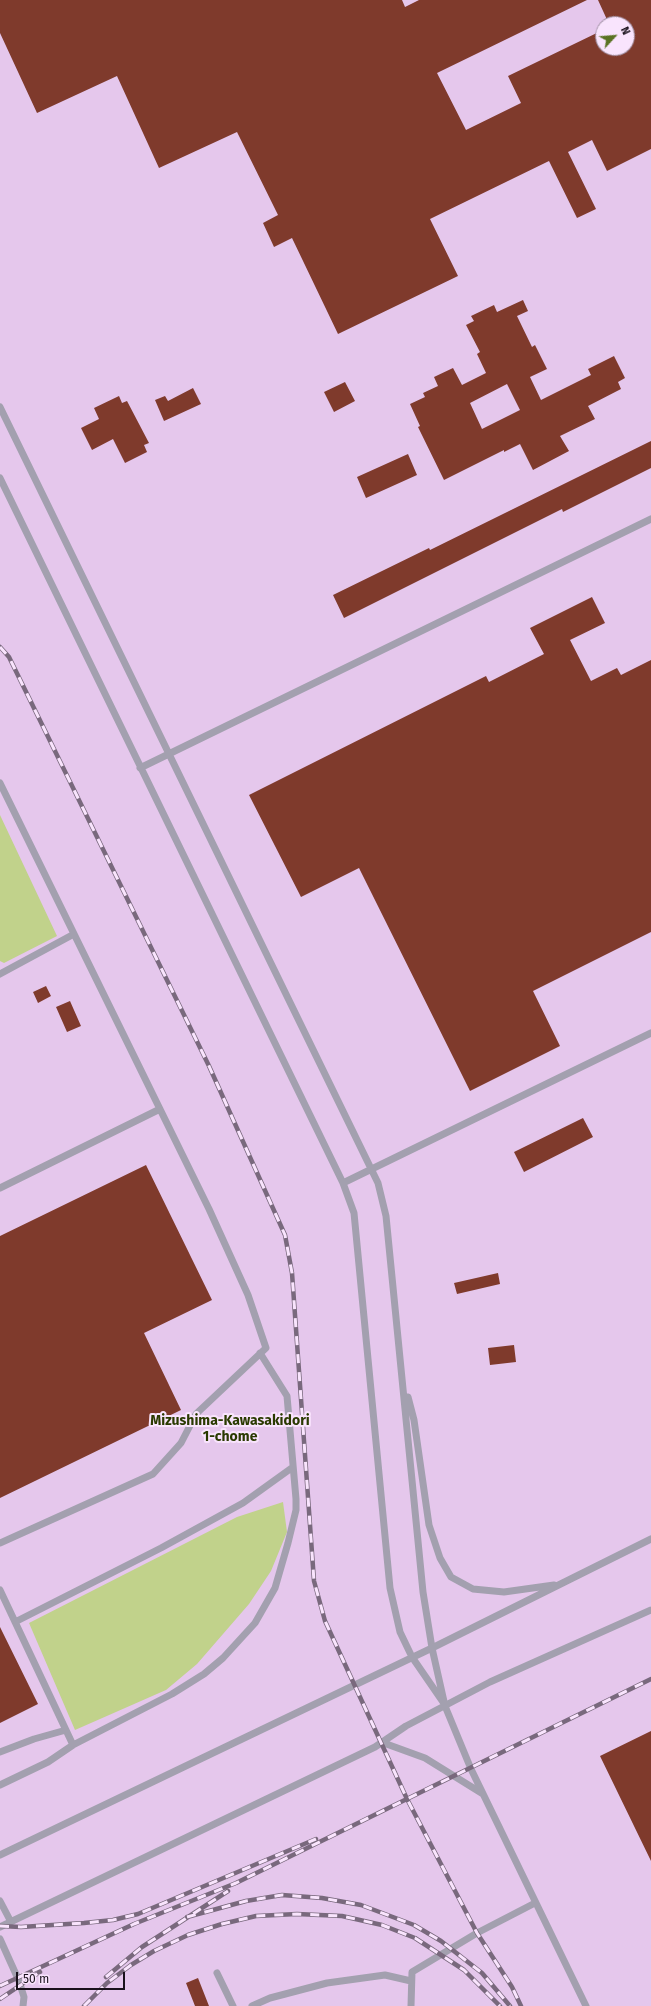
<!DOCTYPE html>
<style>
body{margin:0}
#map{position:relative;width:651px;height:2006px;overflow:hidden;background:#eed5f4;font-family:"Fira Sans",sans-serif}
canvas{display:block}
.north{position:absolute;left:595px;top:16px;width:40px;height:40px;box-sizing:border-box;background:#f9e4fd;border:1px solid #9f90a3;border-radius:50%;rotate:64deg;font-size:11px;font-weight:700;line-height:16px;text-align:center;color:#19111b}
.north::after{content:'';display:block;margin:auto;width:14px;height:18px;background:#5a7223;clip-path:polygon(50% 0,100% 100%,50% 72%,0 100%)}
.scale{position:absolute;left:16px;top:1972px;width:109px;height:18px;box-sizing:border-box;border:2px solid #19111b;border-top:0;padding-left:5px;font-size:12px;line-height:14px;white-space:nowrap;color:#19111b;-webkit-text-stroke:3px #f9e4fd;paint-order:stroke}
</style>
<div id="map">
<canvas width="651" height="2006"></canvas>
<div class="north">N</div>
<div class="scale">50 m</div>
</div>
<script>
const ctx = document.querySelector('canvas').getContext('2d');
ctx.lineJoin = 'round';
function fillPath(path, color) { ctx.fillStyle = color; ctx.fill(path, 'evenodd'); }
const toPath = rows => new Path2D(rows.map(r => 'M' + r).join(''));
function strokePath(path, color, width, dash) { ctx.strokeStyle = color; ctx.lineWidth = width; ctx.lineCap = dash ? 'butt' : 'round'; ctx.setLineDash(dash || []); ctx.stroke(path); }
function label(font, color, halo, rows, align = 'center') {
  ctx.font = font + ' "Fira Sans",sans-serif'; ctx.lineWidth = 4; ctx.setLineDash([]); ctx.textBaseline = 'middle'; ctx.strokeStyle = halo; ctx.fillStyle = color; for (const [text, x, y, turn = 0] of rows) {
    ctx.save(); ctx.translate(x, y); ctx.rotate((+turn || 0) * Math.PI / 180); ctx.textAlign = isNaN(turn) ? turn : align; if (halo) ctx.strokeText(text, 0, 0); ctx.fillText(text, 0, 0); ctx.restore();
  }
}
fillPath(toPath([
 [0,0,651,0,651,2006,0,2006],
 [603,24,627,24,627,48,603,48]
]), '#e5c7ec');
fillPath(toPath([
 [0,815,57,936,4,963,0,961],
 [283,1502,287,1532,271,1571,249,1604,197,1664,166,1690,75,1730,29,1623,237,1517]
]), '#c1d28b');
fillPath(toPath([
 [0,0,402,0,405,7,419,0,587,0,437,73,466,130,521,103,508,76,603,30,603,48,627,48,627,24,609,24,598,0,651,0,651,149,607,171,592,140,568,152,596,209,577,218,549,161,430,219,458,276,338,334,292,238,274,247,263,223,278,215,237,132,159,168,117,76,37,113,0,33],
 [523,300,528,311,517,316,532,347,535,345,547,369,530,377,541,400,591,375,588,369,614,356,625,378,618,382,621,389,588,406,595,419,560,436,569,451,533,470,520,444,504,452,504,450,444,480,418,427,420,426,410,404,425,397,423,393,438,386,434,377,453,368,462,385,486,373,477,354,480,352,466,325,474,321,471,316,494,305,497,312],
 [507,384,520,410,482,429,470,403],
 [345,382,355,401,334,412,324,392],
 [193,388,201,404,164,421,155,400,165,396,168,401],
 [119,396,122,403,127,401,149,443,144,445,147,452,125,463,113,439,92,450,81,428,99,419,94,408],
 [651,441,651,468,563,512,562,509,344,618,333,595,429,548,430,550],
 [408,454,417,475,366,498,357,477],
 [592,597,605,623,570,640,591,681,617,668,621,675,651,660,651,932,533,991,560,1046,470,1091,359,868,301,897,249,795,486,676,489,682,544,654,530,628],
 [46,986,51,996,38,1003,33,992],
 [70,1001,81,1026,67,1032,56,1007],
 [583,1118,593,1137,524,1172,514,1152],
 [146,1165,212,1300,144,1333,181,1410,0,1498,0,1236],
 [498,1273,500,1284,457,1294,454,1283],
 [514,1345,516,1362,490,1365,488,1348],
 [0,1627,38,1704,0,1723],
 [651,1731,651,1861,600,1756],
 [198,1978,209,2006,195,2006,186,1983]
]), '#7f3a2c');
strokePath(toPath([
 [0,407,378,1183,386,1216,423,1592,432,1648,445,1706,471,1769,586,2006],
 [0,478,343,1183,354,1213,390,1588,400,1632,412,1657,443,1702],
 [140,768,651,519],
 [0,783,209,1209,248,1295,266,1348,196,1414,181,1443,153,1474,0,1543],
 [0,974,74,934],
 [343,1183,651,1033],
 [0,1188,160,1109],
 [408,1397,414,1420,429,1525,440,1558,451,1577,473,1589,504,1592,554,1585],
 [0,1590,73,1745],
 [15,1622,161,1548,243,1503,293,1467],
 [381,1742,425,1758,483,1794],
 [0,1752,34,1739,66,1730],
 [0,1785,48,1762,73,1745,172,1694,204,1674,223,1658,255,1623,275,1588,288,1543,296,1510,296,1499,287,1396,260,1353],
 [0,1855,432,1648,651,1539],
 [0,1901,11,1922],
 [0,1927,375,1747,406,1726,490,1682,651,1610],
 [0,1939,19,1981,24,1997,23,2006],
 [217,1973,233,2006],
 [252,2006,270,1998,327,1983,385,1975,411,1981],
 [411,2006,412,1972,477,1933,535,1903]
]), '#a3a0af', 7);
const rail = toPath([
 [0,647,9,657,209,1066,285,1235,292,1273,314,1581,325,1621,407,1799,477,1933,512,1987,521,2006],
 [187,1917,246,1901,282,1895,322,1898,361,1905,414,1925,441,1941,482,1973,510,2006],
 [0,1926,21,1927,84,1923,113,1920,138,1914,316,1839],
 [106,1977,142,1947,228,1891],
 [0,1986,134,1924,236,1883,651,1679],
 [0,1999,40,1972],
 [84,2006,107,1983,131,1965,154,1951,188,1935,222,1924,256,1916,297,1914,342,1916,382,1925,415,1938,464,1970,500,2006]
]);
strokePath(rail, '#79697d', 4.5);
strokePath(rail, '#f9e4fd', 3, [9]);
label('bold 14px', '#2a3a00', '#f9e4fd', [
 ["Mizushima-Kawasakidori",230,1421],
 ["1-chome",230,1437]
]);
</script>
